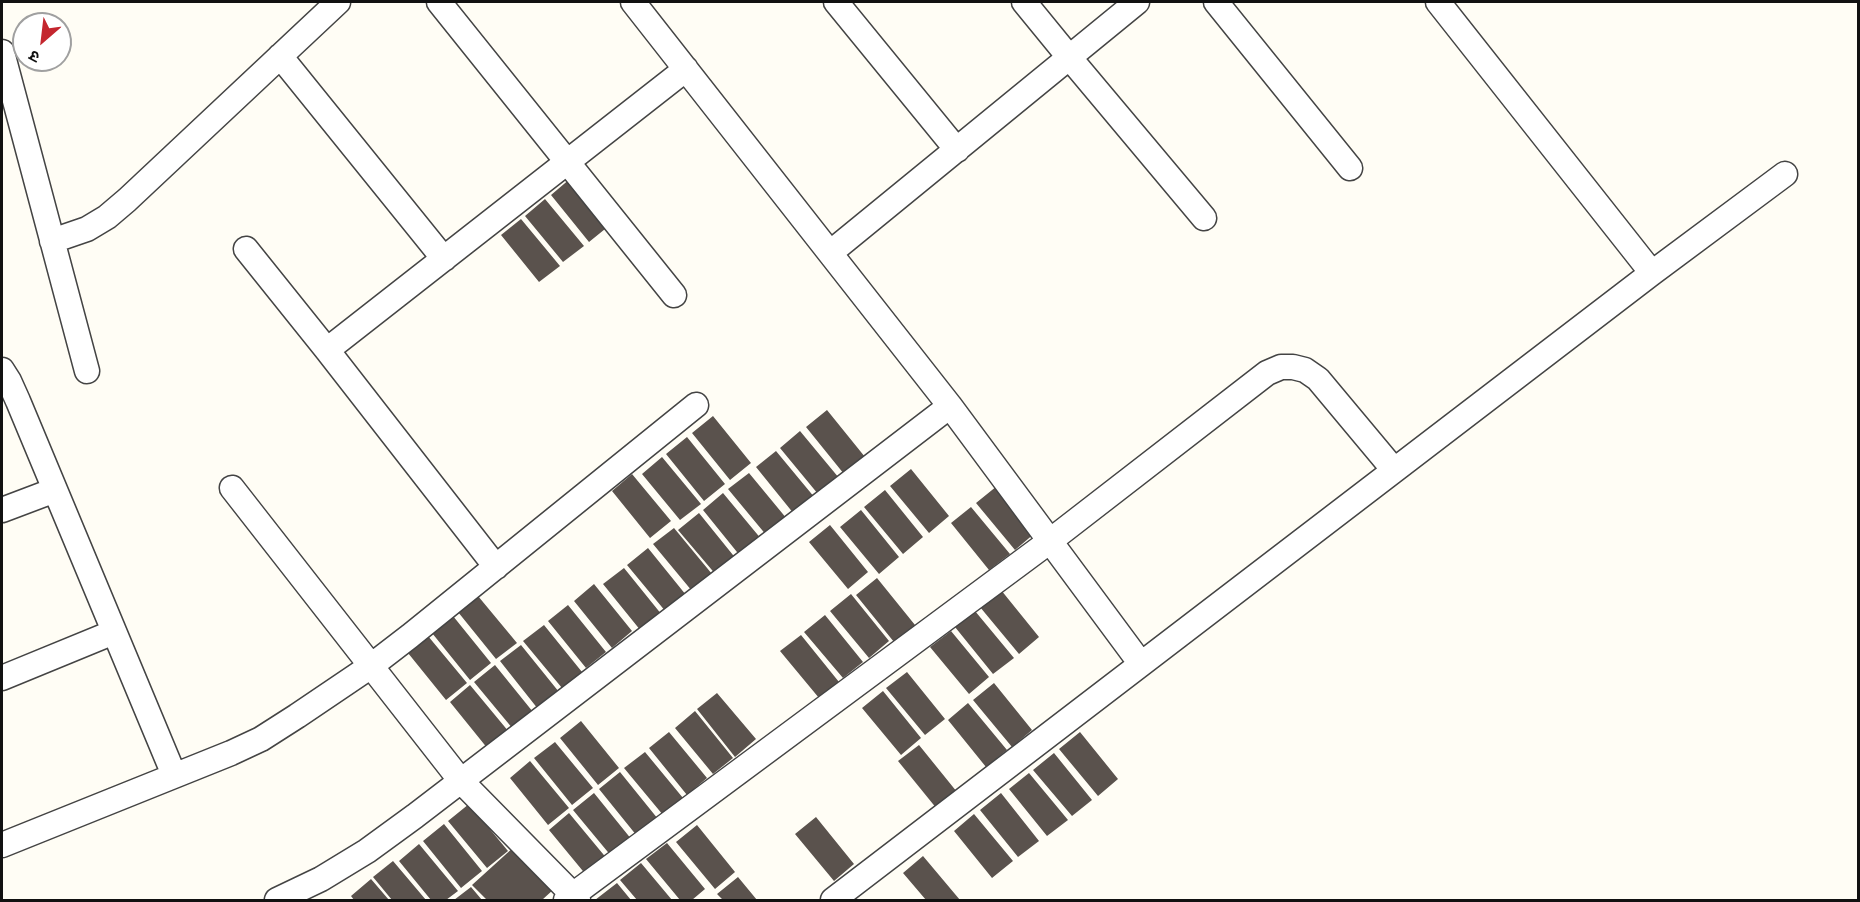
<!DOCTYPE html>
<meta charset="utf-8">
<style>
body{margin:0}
#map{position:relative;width:1860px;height:902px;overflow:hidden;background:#fffdf5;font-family:"Zilla Slab","Noto Sans Devanagari",serif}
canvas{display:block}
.frame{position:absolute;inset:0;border:3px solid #111;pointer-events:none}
.north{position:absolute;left:12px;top:12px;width:60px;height:60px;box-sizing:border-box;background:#fff;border:2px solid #a0a0a0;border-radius:50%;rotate:208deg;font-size:16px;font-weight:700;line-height:24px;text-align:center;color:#111}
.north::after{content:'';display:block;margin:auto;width:21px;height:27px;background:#c4262e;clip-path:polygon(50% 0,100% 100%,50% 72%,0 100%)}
</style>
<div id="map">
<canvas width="1860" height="902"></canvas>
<div class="frame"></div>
<div class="north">उ</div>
</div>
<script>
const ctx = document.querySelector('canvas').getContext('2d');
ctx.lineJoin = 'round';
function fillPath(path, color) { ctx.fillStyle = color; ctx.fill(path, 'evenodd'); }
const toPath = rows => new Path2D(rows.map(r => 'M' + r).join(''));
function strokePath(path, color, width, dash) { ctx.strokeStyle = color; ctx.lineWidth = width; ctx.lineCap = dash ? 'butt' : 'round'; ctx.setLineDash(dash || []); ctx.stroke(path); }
fillPath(toPath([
 [571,178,610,225,589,242,551,195],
 [545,199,584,246,563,262,525,216],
 [521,219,560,266,539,282,501,235],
 [827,410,865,457,844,474,806,427],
 [713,416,751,463,730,480,692,433],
 [800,431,839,478,818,494,780,448],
 [687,437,725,484,704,501,666,454],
 [776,451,815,498,794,514,756,467],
 [662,457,701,504,680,520,642,474],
 [911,469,949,516,929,533,890,486],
 [749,473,787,519,767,536,728,489],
 [632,474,671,521,650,538,612,491],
 [997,486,1035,533,1015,550,976,503],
 [885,490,923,537,903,554,864,507],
 [723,493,762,540,741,557,703,510],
 [971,507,1010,554,989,570,951,523],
 [861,510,899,557,879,574,840,527],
 [699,513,737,560,717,576,678,530],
 [830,525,868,572,848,589,809,542],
 [674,528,712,574,692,591,653,544],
 [648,548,686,595,666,612,627,565],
 [624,568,662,615,641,631,603,584],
 [877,578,915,625,894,642,856,595],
 [594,584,632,631,612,648,574,601],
 [1001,590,1039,637,1019,654,980,607],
 [851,594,889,641,869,658,830,611],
 [478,596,517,643,496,659,458,612],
 [568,605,606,652,586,668,548,621],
 [975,611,1014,658,993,674,955,627],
 [825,615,863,662,843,678,804,632],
 [453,616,491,663,470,680,432,633],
 [544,625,582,672,562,688,523,641],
 [951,631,989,677,969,694,930,647],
 [801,635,839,682,819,698,780,651],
 [428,636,467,683,446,700,408,653],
 [521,645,559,692,538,709,500,661],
 [495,665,533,712,513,729,474,682],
 [907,672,945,719,925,735,886,688],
 [994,683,1032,730,1012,747,973,700],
 [470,685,509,732,488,749,450,702],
 [883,691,921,738,901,755,862,708],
 [717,693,756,739,735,757,697,709],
 [968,703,1007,750,986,767,948,720],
 [695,711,733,758,713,774,675,728],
 [581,721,619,768,598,785,560,738],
 [669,732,707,778,687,795,649,748],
 [1080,732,1118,779,1098,796,1059,749],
 [555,742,593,788,572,805,534,758],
 [919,745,957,792,937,809,898,761],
 [645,752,683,798,663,815,624,768],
 [1054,753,1092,800,1072,816,1033,770],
 [530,761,569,808,548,825,510,778],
 [620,772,658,819,637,836,599,789],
 [1029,773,1068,820,1047,836,1009,789],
 [594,793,632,840,612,857,573,810],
 [1001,793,1039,841,1018,857,980,810],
 [469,804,508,851,487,868,448,821],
 [569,813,608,860,587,876,549,830],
 [974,814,1013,861,992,878,954,831],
 [816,817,854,864,834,881,795,834],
 [444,824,482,871,461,888,423,841],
 [697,825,735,872,715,889,676,842],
 [667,843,705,889,692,900,680,900,646,859],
 [419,844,458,891,446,900,431,900,399,861],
 [515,846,554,889,542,900,487,900,472,885],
 [923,856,960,900,926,900,903,873],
 [393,861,426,900,392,900,373,877],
 [641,863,672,900,637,900,620,880],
 [738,877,757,900,723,900,717,894],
 [371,879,389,900,354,900,351,896],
 [617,883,631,900,595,900],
 [471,887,482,900,454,900]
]), '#5a524d');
const street = toPath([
 [439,2,674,295],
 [633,2,950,406,1141,664],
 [836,2,957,150],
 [1024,2,1069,57,1204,218],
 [1216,2,1350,168],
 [1438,2,1652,273],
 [2,52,87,371],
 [280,56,444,259],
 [52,241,87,229,107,217,127,200,338,2],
 [246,249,327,350,496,567],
 [830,253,1137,2],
 [327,350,686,69],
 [2,370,9,381,18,401,174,775],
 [232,488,461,781,578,900],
 [2,510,55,490],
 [2,678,114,632],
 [2,845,231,753,261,739,297,716,371,666,410,636,696,405],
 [277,900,321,879,367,851,415,816,950,406],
 [566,900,1050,541,1267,373,1281,367,1293,367,1305,370,1318,379,1394,470],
 [833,900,1652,273,1785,174]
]);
strokePath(street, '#444', 27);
strokePath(street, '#fff', 24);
</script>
